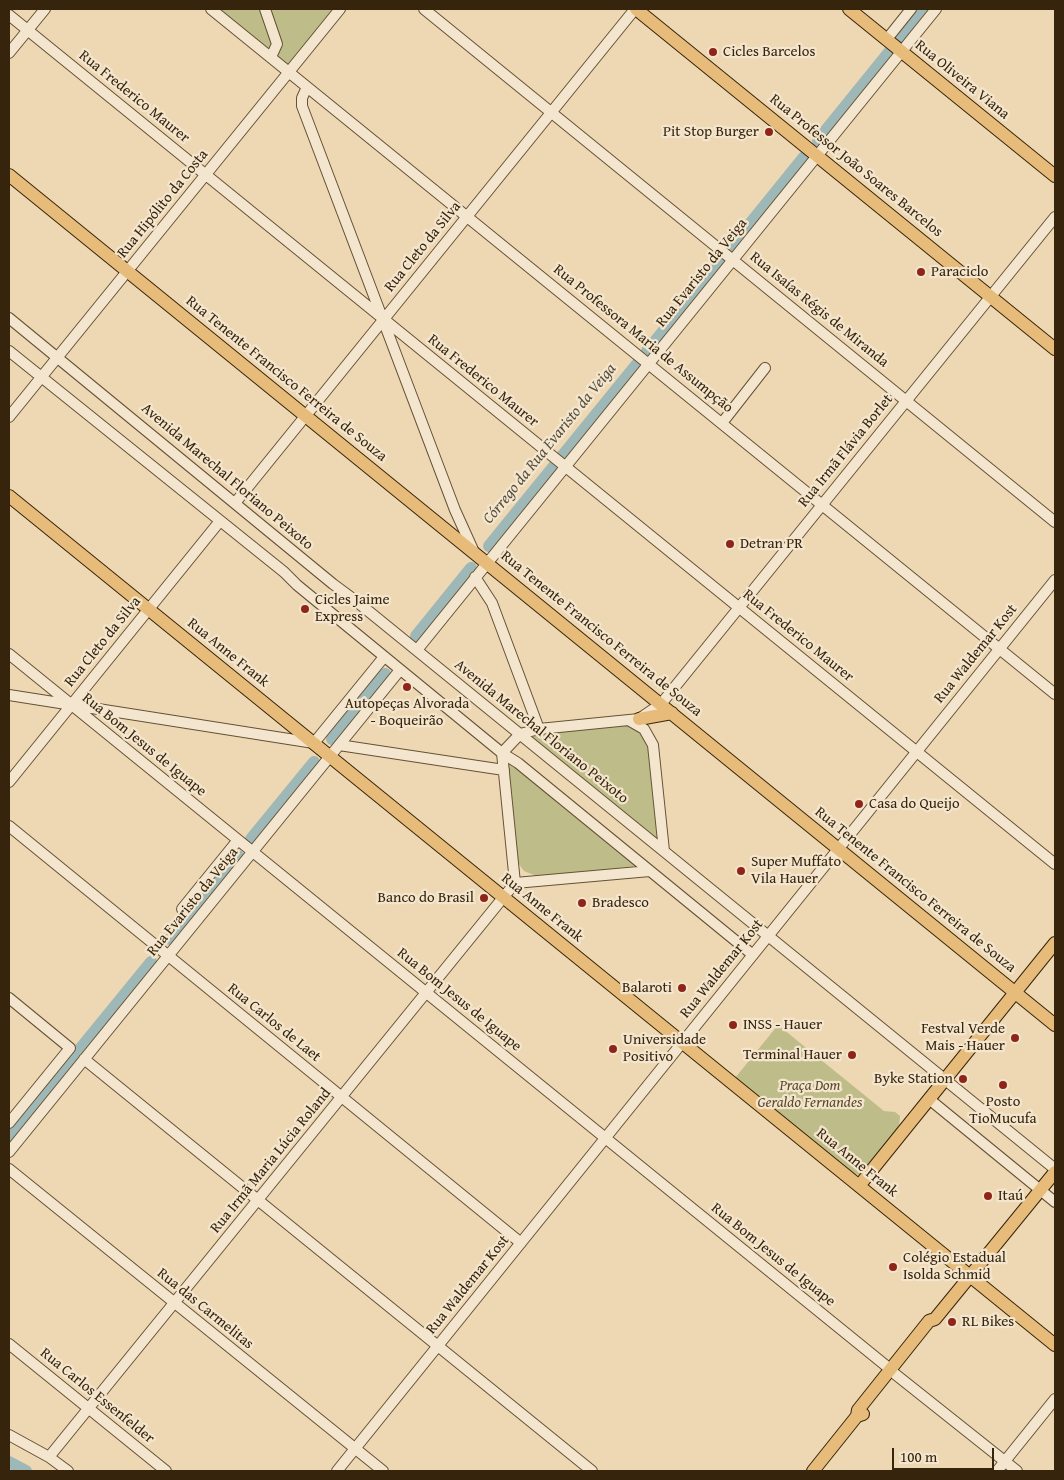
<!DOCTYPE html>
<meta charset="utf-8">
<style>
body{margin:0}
#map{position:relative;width:1064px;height:1480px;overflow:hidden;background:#eed8b3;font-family:"Gentium Book Plus",serif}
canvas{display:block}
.frame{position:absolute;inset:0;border:10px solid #37240c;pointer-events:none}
.scale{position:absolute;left:892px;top:1448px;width:102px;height:22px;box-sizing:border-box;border:2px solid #37240c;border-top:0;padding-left:6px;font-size:15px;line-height:18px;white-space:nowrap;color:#37240c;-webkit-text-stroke:4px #f4e6ce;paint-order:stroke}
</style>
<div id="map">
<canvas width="1064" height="1480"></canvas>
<div class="frame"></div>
<div class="scale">100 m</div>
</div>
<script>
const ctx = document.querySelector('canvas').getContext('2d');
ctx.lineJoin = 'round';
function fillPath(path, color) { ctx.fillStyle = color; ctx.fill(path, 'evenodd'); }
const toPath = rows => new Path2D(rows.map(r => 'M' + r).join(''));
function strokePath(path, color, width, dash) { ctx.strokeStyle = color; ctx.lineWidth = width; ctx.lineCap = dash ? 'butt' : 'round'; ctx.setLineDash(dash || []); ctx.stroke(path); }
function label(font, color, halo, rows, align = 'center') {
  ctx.font = font + ' "Gentium Book Plus",serif'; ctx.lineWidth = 4.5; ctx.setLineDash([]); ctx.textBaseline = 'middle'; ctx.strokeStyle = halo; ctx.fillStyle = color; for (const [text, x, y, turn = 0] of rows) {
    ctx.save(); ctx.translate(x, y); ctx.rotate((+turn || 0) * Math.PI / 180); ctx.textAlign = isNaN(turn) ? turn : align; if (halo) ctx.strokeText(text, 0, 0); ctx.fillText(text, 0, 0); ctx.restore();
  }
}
fillPath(toPath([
 [218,9,337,9,289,67],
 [631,724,647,739,657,839,532,738,540,733],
 [510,763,553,796,555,801,626,859,631,859,636,866,539,877,524,871,518,863,508,765],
 [778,1025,884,1111,895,1112,900,1116,899,1127,859,1175,854,1174,735,1078]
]), '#bebd89');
strokePath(toPath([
 [898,41,924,9],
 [818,140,890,51],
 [732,246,804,157],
 [647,351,723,258],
 [489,546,637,364],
 [416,636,471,568],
 [332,739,385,674],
 [251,839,314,762],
 [170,939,238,856],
 [9,1136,151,962],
 [9,1462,26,1471]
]), '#9eb8b7', 12);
const minor = toPath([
 [211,9,1055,694],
 [265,9,277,44,271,57],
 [424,9,1055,522],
 [9,15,1055,864],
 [887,39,911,9],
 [9,53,45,9],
 [307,87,302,98,302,106,455,510,474,552],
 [9,318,333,584,356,601,1055,1169],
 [9,351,284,572,297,585,502,753,518,763,753,955],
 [9,417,340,9],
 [722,423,765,368],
 [235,503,635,9],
 [475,577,492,603,539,729],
 [417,650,936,9],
 [9,654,890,1369],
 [9,695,314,743,384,657],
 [630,721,644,729,653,745,664,851],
 [339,745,504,770],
 [9,782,220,521],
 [9,826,521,1243],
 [515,883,502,753,520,734,539,729,639,719,661,704,1055,217],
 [515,883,650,871],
 [182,909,238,840],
 [9,998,70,1048,9,1123],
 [84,1059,592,1471],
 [929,1099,1055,1202],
 [9,1152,400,670],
 [9,1169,383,1471],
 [9,1344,166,1471],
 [895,1374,1017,1471],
 [9,1435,49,1457,68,1471],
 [49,1457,515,883],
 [337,1471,1055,580],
 [997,1471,1055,1399]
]);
const major = toPath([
 [636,9,1055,349],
 [849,9,1055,176],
 [9,175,1055,1025],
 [9,496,1055,1345],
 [639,719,672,713],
 [859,1186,1055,943],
 [857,1416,858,1410,929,1321,935,1319,1055,1172],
 [813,1471,857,1416,863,1414]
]);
strokePath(minor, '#655136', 12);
strokePath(major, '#37240c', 14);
strokePath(minor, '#f4e6ce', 10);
strokePath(major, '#e7bc7a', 12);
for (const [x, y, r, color] of [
 [713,52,5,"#8f2418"],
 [769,132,5,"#8f2418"],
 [921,272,5,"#8f2418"],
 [730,544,5,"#8f2418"],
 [305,609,5,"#8f2418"],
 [407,687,5,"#8f2418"],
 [859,804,5,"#8f2418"],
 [741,871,5,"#8f2418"],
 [484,898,5,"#8f2418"],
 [582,903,5,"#8f2418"],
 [682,988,5,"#8f2418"],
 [733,1025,5,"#8f2418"],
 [1015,1038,5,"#8f2418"],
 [613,1049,5,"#8f2418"],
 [852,1055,5,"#8f2418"],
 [963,1079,5,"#8f2418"],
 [1003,1085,5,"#8f2418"],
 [988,1196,5,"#8f2418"],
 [893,1267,5,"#8f2418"],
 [952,1322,5,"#8f2418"]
]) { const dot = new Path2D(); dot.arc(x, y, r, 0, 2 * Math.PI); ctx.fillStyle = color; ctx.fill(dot); strokePath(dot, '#f4e6ce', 2); }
label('15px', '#37240c', '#f4e6ce', [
 ["Cicles Barcelos",723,52],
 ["Pit Stop Burger",759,132,"right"],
 ["Paraciclo",931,272],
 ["Detran PR",740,544],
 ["Cicles Jaime",315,600],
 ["Express",315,617],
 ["Autopeças Alvorada",407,704,"center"],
 ["- Boqueirão",407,721,"center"],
 ["Casa do Queijo",869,804],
 ["Super Muffato",751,862],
 ["Vila Hauer",751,879],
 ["Banco do Brasil",474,898,"right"],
 ["Bradesco",592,903],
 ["Balaroti",672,988,"right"],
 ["INSS - Hauer",743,1025],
 ["Festval Verde",1005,1029,"right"],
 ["Mais - Hauer",1005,1046,"right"],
 ["Universidade",623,1040],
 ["Positivo",623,1057],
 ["Terminal Hauer",842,1055,"right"],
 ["Byke Station",953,1079,"right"],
 ["Posto",1003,1102,"center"],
 ["TioMucufa",1003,1119,"center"],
 ["Itaú",998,1196],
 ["Colégio Estadual",903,1258],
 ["Isolda Schmid",903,1275],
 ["RL Bikes",962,1322]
], 'left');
label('15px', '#37240c', '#f4e6ce', [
 ["Rua Oliveira Viana",962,80,39],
 ["Rua Frederico Maurer",134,97,39],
 ["Rua Professor João Soares Barcelos",856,166,39],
 ["Rua Hipólito da Costa",163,204,-51],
 ["Rua Cleto da Silva",423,247,-51],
 ["Rua Evaristo da Veiga",702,273,-51],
 ["Rua Isaías Régis de Miranda",819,310,39],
 ["Rua Professora Maria de Assumpção",643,339,39],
 ["Rua Tenente Francisco Ferreira de Souza",286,379,39],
 ["Rua Frederico Maurer",483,381,39],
 ["Rua Irmã Flávia Borlet",846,451,-51],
 ["Avenida Marechal Floriano Peixoto",227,477,40],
 ["Rua Tenente Francisco Ferreira de Souza",601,634,39],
 ["Rua Frederico Maurer",798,636,39],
 ["Rua Cleto da Silva",103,642,-51],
 ["Rua Anne Frank",228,653,39],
 ["Rua Waldemar Kost",976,654,-51],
 ["Avenida Marechal Floriano Peixoto",541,732,39],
 ["Rua Bom Jesus de Iguape",144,745,39],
 ["Rua Tenente Francisco Ferreira de Souza",915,890,39],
 ["Rua Evaristo da Veiga",193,902,-51],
 ["Rua Anne Frank",542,908,39],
 ["Rua Waldemar Kost",722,969,-51],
 ["Rua Bom Jesus de Iguape",459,1000,39],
 ["Rua Carlos de Laet",274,1023,39],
 ["Rua Irmã Maria Lúcia Roland",271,1161,-51],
 ["Rua Anne Frank",857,1163,39],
 ["Rua Bom Jesus de Iguape",773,1255,39],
 ["Rua Waldemar Kost",468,1285,-51],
 ["Rua das Carmelitas",205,1309,39],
 ["Rua Carlos Essenfelder",97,1396,39]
]);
label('italic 15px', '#594a2b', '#f4e6ce', [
 ["Praça Dom",810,1086],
 ["Geraldo Fernandes",810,1103]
]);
label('italic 16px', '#56503f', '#f4e6ce', [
 ["Córrego da Rua Evaristo da Veiga",550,444,-51]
]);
</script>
